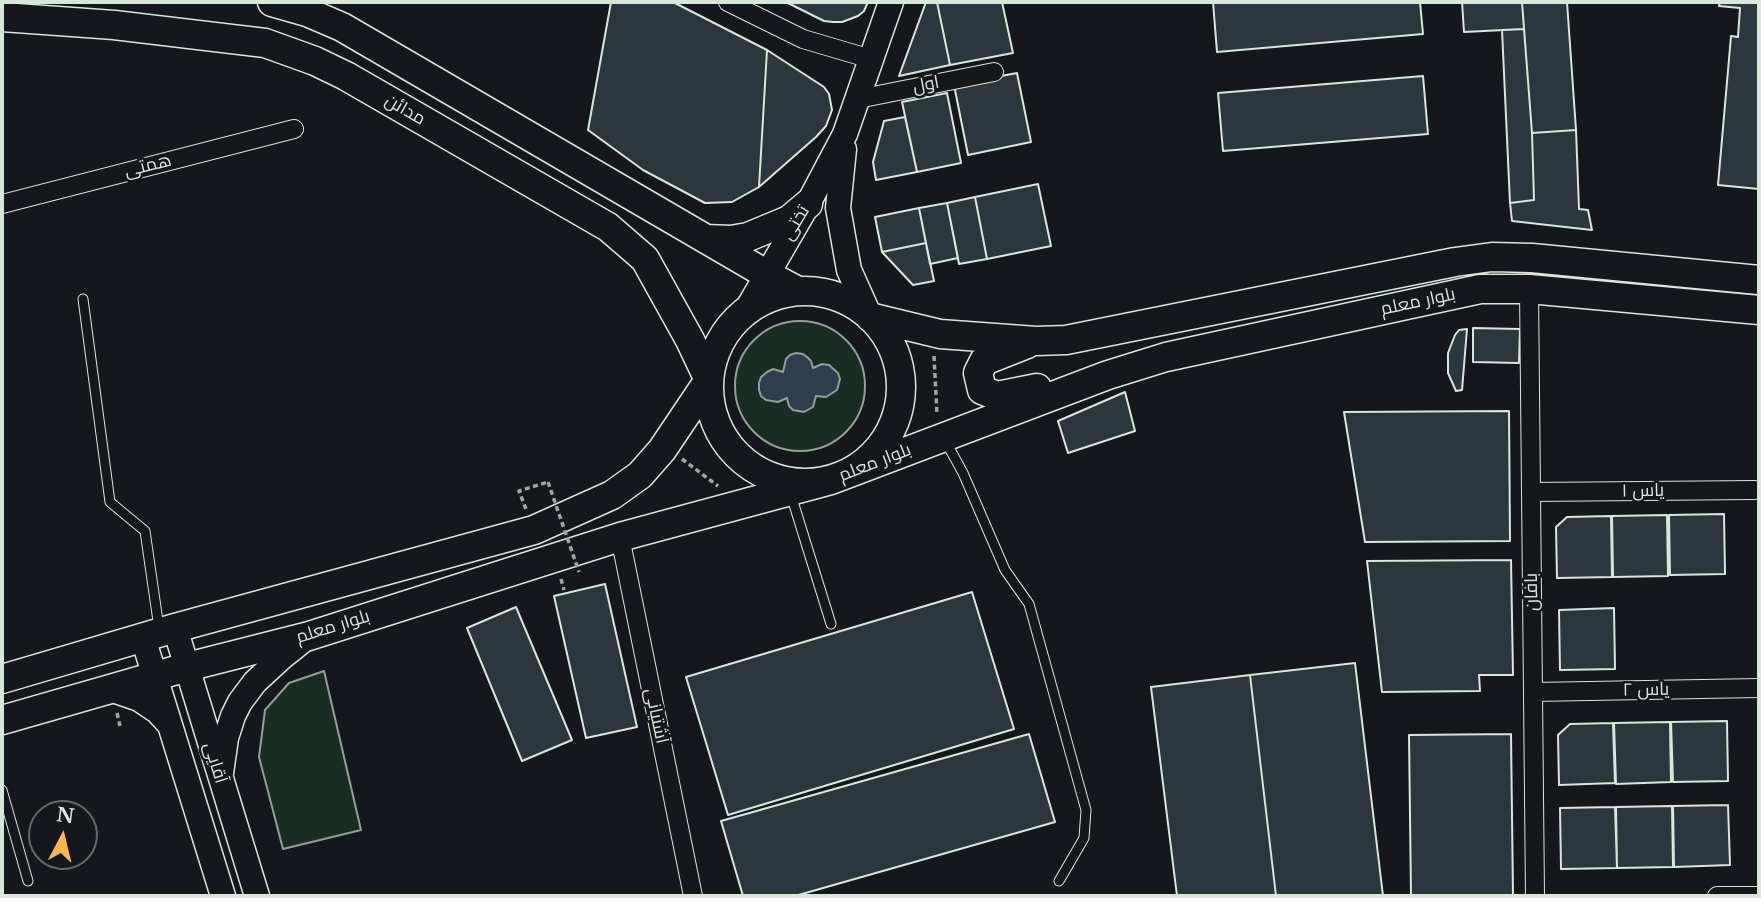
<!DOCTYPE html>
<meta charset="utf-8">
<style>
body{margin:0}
#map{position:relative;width:1761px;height:898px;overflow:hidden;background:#14181c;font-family:"Libre Baskerville",serif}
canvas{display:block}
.frame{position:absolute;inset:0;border:4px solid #d8e6dc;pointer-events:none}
.north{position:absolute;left:28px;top:800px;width:70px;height:70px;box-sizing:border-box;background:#14181c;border:2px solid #626a69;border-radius:50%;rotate:7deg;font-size:19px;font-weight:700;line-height:28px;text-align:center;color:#d8e6dc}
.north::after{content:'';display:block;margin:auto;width:24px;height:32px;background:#ffb74d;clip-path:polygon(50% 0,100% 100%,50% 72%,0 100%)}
</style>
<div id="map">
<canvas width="1761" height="898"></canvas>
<div class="frame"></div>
<div class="north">N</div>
</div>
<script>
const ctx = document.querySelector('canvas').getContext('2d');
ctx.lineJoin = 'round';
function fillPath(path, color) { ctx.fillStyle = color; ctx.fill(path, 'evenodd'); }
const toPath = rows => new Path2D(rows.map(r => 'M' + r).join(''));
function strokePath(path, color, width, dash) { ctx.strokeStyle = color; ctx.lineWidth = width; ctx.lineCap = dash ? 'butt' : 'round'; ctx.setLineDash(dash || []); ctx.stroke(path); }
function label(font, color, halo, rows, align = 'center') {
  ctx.font = font + ' "Libre Baskerville",Cairo,serif'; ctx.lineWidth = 5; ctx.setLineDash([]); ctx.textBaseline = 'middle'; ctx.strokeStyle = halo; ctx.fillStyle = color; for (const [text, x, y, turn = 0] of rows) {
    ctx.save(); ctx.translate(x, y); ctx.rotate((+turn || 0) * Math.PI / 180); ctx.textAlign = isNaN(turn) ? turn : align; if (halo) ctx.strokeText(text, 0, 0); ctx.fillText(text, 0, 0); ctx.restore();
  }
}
const green = toPath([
 '735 386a65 65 0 1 1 130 0a65 65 0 1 1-130 0Z',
 [324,671,361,830,283,849,259,757,265,710,289,683,324,671]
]);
fillPath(green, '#1a2d24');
strokePath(green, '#939e99', 2);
const water = toPath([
 [796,353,803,354,807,357,811,361,813,368,822,364,829,365,838,373,840,379,837,390,826,397,816,396,813,407,804,412,793,410,789,406,787,398,778,402,766,400,761,396,759,390,759,383,761,377,767,372,773,369,783,372,786,359,790,355,796,353]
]);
fillPath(water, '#2f3f4d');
strokePath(water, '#939e99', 2);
const building = toPath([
 [611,2,673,2,767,50,759,187,732,202,705,203,643,170,588,130,611,2],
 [786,2,868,2,864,11,858,16,842,22,833,22,824,21,786,2],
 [926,2,937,2,950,65,899,76,926,2],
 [937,2,1002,2,1013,53,950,65,937,2],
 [1213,2,1420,2,1423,34,1217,52,1213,2],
 [1462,2,1522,2,1524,29,1464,32,1462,2],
 [1522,2,1567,2,1576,130,1532,133,1522,2],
 [1720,2,1759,2,1759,189,1718,185,1731,36,1738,37,1740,8,1719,6,1720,2],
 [1524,29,1532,133,1534,200,1510,203,1502,30,1524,29],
 [767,50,824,87,829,94,832,110,826,126,816,137,759,187,767,50],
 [1017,73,1031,142,968,155,954,85,1017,73],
 [1423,76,1428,134,1223,151,1218,93,1423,76],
 [947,93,961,163,917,172,902,102,947,93],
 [905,117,917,172,876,180,873,162,884,121,905,117],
 [1576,130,1579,209,1588,210,1592,230,1512,221,1510,203,1534,200,1532,133,1576,130],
 [1038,184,1051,246,987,259,975,197,1038,184],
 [975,197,987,259,959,264,947,203,975,197],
 [947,203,958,258,930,264,919,208,947,203],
 [919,208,926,243,882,252,875,217,919,208],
 [926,243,934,281,913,285,882,252,926,243],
 [1473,328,1520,329,1519,363,1473,362,1473,328],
 [1467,329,1462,390,1456,391,1448,373,1448,353,1455,335,1459,330,1467,329],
 [1125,392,1135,431,1068,453,1058,421,1125,392],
 [1509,411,1510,541,1365,542,1344,412,1509,411],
 [1724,514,1725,574,1670,575,1669,515,1724,514],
 [1667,515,1668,576,1613,577,1612,516,1667,515],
 [1611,516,1612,577,1557,578,1556,527,1567,517,1611,516],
 [1511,560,1513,675,1479,675,1480,691,1382,692,1367,561,1511,560],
 [605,584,637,727,586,738,554,596,605,584],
 [972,592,1014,729,728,815,686,677,972,592],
 [516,607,572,740,522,761,467,628,516,607],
 [1614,608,1615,669,1560,670,1559,610,1614,608],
 [1355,663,1383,896,1276,896,1250,675,1355,663],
 [1250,675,1276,896,1177,896,1151,687,1250,675],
 [1727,721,1728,781,1673,782,1671,722,1727,721],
 [1670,722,1671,782,1616,784,1614,723,1670,722],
 [1613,723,1615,783,1559,785,1558,735,1570,724,1613,723],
 [1029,734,1055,822,795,896,743,896,721,821,1029,734],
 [1511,734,1513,896,1411,896,1409,735,1511,734],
 [1728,805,1730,865,1674,867,1673,806,1728,805],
 [1672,806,1673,867,1617,868,1616,807,1672,806],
 [1615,807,1617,868,1561,869,1560,808,1615,807]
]);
fillPath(building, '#2c363c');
strokePath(building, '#d8e6dc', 2);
const lane = toPath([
 [83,299,110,502,145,531,159,628],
 [946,442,963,473,1005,570,1029,604,1086,810,1084,838,1059,881],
 [791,495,831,624],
 [2,790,28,881]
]);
const street = toPath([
 [728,2,803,39,871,59],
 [858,99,994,72],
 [2,204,294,129],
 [1529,289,1535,896],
 [1531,492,1755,490],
 [620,537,693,896],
 [1533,692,1759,688],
 [1717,896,1759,896]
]);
const secondary = toPath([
 [844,149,838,208,849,270,870,317],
 [746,311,808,204,845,134,891,2],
 [175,628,257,896],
 [143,638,223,896],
 [110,689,139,699,157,711,168,723],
 [221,773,226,738,233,716,240,702,255,682,281,658,306,638]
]);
const primary = toPath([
 [272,2,307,12,342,27,766,274,798,291],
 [2,17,114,25,265,43,315,61,346,76,608,227,645,259,690,340,709,380,662,450,640,475,612,495,534,530,175,628,2,679],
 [706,239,731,240,748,237,789,220,808,204],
 '709 387a96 96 0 1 1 192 0a96 96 0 1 1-192 0Z',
 [870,317,940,334,1036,341,1066,340,1455,262,1492,257,1532,258,1759,280],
 [1027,344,984,361,978,373,982,390,997,396,1037,388],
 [2,720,187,667,309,636,620,537,831,480,1108,375,1166,357,1480,289,1529,289,1759,310]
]);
strokePath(lane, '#d8e6dc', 11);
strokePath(street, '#d8e6dc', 20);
strokePath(secondary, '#d8e6dc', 27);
strokePath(primary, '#d8e6dc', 31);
strokePath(toPath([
 [934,356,937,414],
 [682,459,718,486],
 [526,509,519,491,548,482],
 [561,579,564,590],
 [117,713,120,726]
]), '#9da8a2', 3.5, [5, 3.5]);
strokePath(lane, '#14181c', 9);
strokePath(street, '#14181c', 18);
strokePath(secondary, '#14181c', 24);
strokePath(primary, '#14181c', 28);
strokePath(toPath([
 [548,482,579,572]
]), '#9da8a2', 3.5, [5, 3.5]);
label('18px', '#d8e6dc', '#14181c', [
 ["اول",926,85,-11],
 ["مدائن",405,110,30],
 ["همتی",148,166,-14],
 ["تختی",796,223,-59],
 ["بلوار معلم",1418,302,-12],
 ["بلوار معلم",875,463,-21],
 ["یاس ۱",1643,491,-1],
 ["بافان",1532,592,-91],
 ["بلوار معلم",333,627,-17],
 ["یاس ۲",1646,690,-1],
 ["آشتیانی",656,716,78],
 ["آقایی",215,763,73]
]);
</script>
